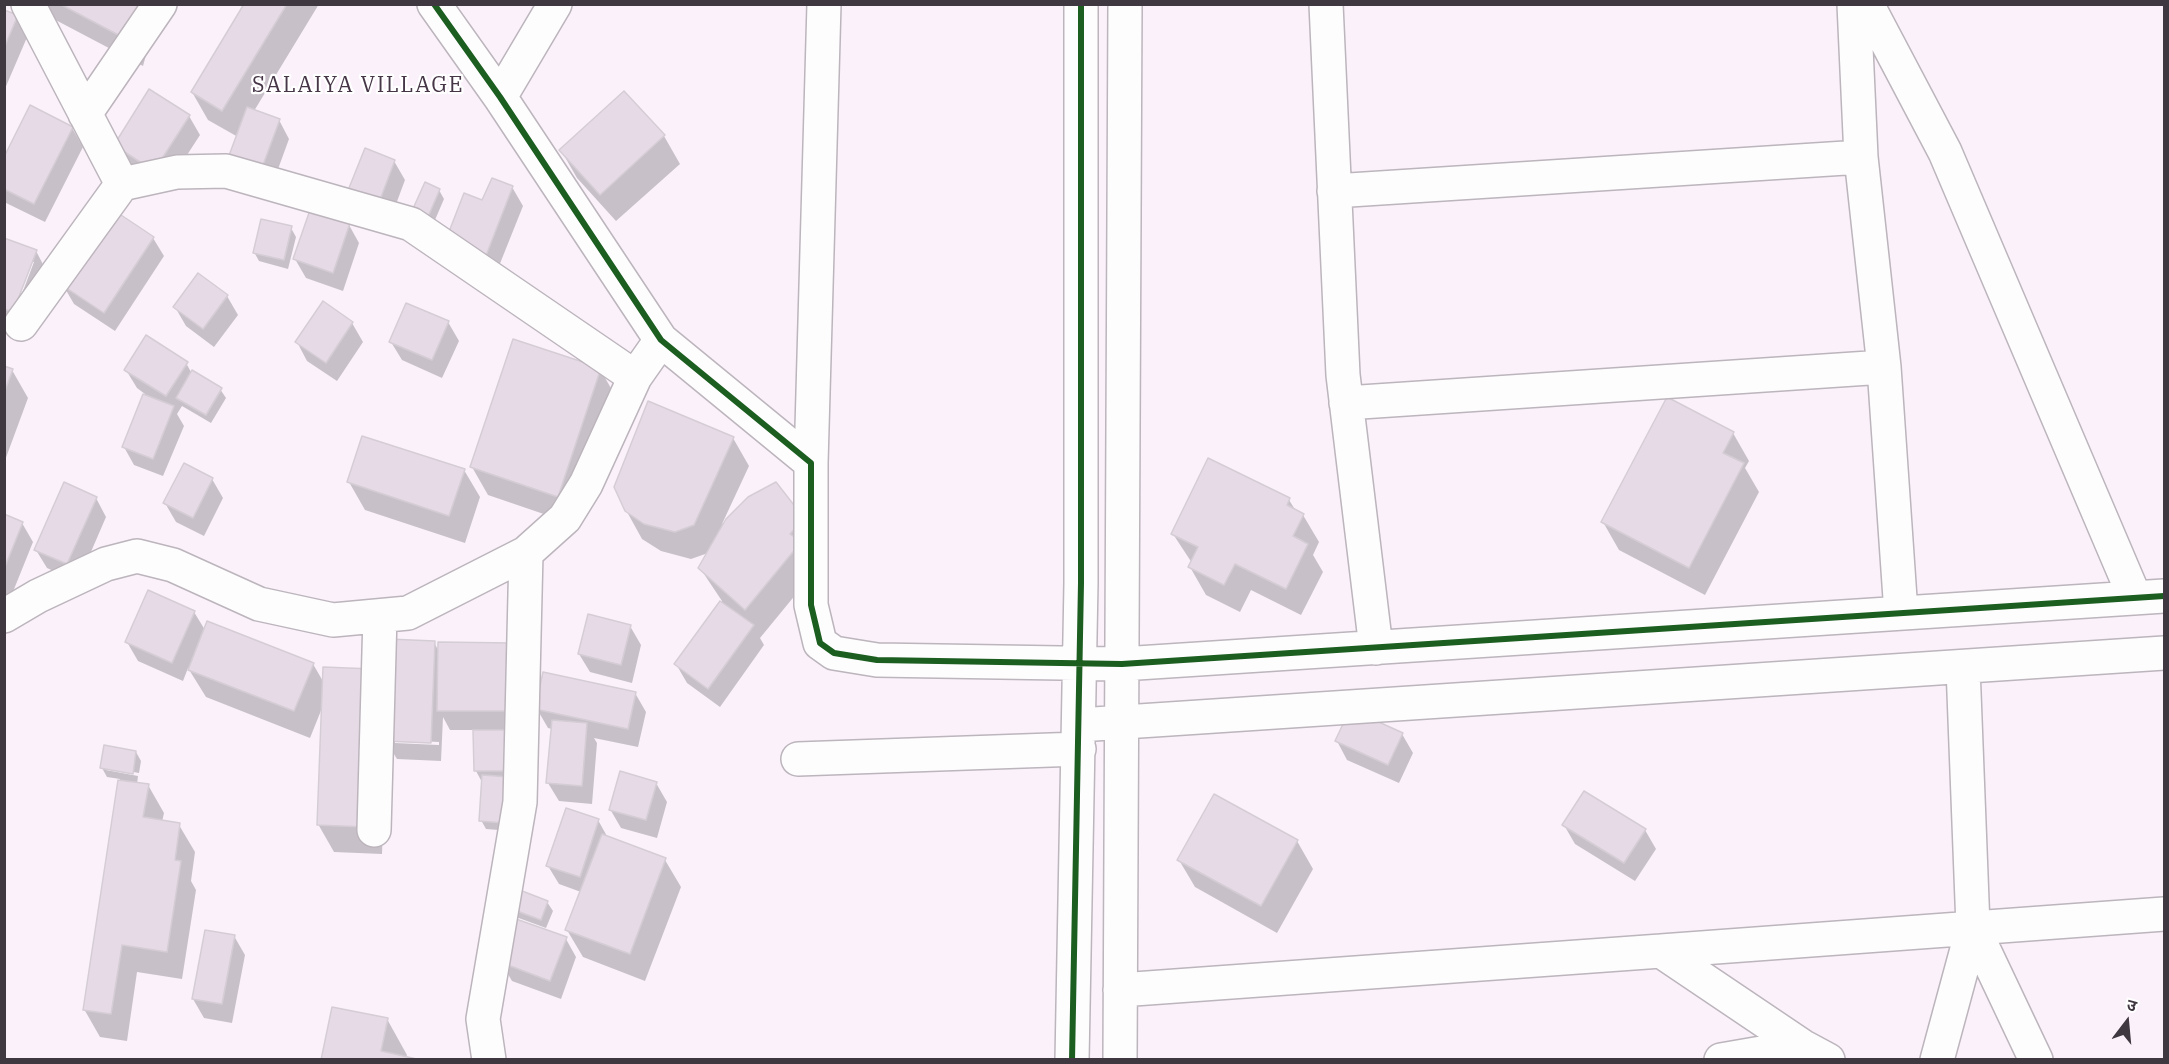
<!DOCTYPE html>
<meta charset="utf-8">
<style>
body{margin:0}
#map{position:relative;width:2169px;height:1064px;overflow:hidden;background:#faf1fa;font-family:"IBM Plex Serif","Noto Sans Devanagari",serif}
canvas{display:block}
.frame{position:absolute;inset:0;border:6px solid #403840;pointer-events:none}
.north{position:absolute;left:2097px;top:992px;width:60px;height:60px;-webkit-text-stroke:4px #fff;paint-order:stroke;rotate:16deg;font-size:16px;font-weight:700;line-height:24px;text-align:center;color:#403840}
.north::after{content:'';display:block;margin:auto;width:21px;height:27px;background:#403840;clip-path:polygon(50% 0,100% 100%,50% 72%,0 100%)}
</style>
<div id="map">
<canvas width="2169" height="1064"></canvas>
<div class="frame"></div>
<div class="north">उ</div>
</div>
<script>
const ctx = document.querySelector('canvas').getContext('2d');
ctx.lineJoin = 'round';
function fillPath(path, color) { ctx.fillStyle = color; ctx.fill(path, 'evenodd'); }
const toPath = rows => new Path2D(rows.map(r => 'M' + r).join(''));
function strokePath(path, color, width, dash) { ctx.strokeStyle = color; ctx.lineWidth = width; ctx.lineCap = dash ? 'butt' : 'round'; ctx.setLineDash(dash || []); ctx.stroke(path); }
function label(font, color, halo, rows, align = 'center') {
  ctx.font = font + ' "IBM Plex Serif",serif'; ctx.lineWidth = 4.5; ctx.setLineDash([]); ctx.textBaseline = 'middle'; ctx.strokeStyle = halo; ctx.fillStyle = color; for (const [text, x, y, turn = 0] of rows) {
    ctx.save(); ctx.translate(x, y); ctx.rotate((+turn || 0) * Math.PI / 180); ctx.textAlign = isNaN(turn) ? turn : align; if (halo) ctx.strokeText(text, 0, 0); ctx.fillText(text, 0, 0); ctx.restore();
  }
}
fillPath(toPath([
 [41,4,148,4,156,19,143,66,48,16],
 [246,4,319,4,254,111,279,120,289,139,270,191,238,137,208,120,192,92],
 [4,11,17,17,28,35,4,91],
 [624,93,664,136,680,164,616,221,577,178,561,150],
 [189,116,200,135,165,189,126,163,115,145],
 [72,128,83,147,45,222,4,202,4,160],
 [394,161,405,180,389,223,360,211],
 [512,187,523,206,495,276,457,261,483,202],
 [439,190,444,199,432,227,418,222],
 [349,225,359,243,343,291,306,278,295,259],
 [291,228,296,237,288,269,259,261,254,252],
 [153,238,164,256,115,331,74,304,63,285],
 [4,240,36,251,46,270,24,330,4,323],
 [30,262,34,262,12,320,9,319],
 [227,296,238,315,214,347,186,326,175,307],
 [448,322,459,341,442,378,402,360,391,342],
 [352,323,363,342,337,381,307,361,297,342],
 [186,363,191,372,220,389,226,398,211,423,182,406,177,414,184,426,163,476,134,465,124,447,145,394,137,388,126,370],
 [4,367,12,370,28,398,4,463],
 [600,369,616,397,573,524,488,495,472,467],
 [1733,433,1749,461,1745,468,1759,492,1705,595,1619,550,1603,522],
 [733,438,749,466,722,524,749,498,776,484,815,571,760,638,764,645,720,707,687,683,676,664,722,601,700,568,708,553,691,559,661,551,642,539,626,510],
 [184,465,212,479,223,498,204,536,176,522,165,503],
 [464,470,480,497,465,543,365,510,349,482],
 [96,498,106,517,78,582,47,568,36,550],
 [1289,500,1296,511,1303,515,1319,542,1313,555,1323,572,1301,615,1251,590,1240,612,1206,595,1190,567,1192,563,1173,534],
 [4,516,22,523,33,542,4,614],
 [194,612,205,630,313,664,324,683,372,671,434,642,439,652,511,644,511,831,486,829,481,820,483,784,476,771,475,730,450,730,443,717,441,761,397,759,386,741,382,854,334,852,318,824,322,708,310,738,206,697,188,668,183,681,138,661,127,642],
 [395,740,439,742,439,745,395,743],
 [630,626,641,645,632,683,590,672,579,654],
 [635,693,646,712,638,747,594,738,597,743,592,804,559,801,548,783,552,729,548,728,537,709],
 [1402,734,1413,753,1399,783,1347,760,1337,741],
 [136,752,141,761,139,773,106,767,106,770,138,776,137,784,148,785,164,813,162,822,179,825,195,852,191,881,196,890,182,979,137,972,127,1041,100,1037,84,1009,120,779,107,777,102,768],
 [656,783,667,802,657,838,621,828,610,809],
 [598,820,608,838,665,860,681,887,645,981,583,957,567,930,581,892,559,884,548,866],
 [1564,825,1645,830,1656,849,1635,881,1575,844],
 [1297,841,1313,869,1277,933,1195,887,1179,860],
 [547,902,553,911,546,928,516,917,511,908],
 [234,936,245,955,232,1023,204,1018,193,999],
 [566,939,576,957,561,999,512,981,501,962],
 [387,1019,407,1055,406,1058,323,1060]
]), '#0003');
const building = toPath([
 [60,4,138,4,128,40,60,4],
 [244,4,287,4,222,111,191,92,244,4],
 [4,10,18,15,4,48,4,10],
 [149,89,190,115,154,171,114,145,149,89],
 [624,91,665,135,600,195,559,150,624,91],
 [30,105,73,127,34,204,4,189,4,157,30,105],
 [247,107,280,119,260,173,227,161,247,107],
 [365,148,395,160,378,205,347,193,365,148],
 [492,178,513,186,485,258,445,242,464,193,482,200,492,178],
 [425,182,440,189,427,219,411,213,425,182],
 [112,209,154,237,104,313,62,285,112,209],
 [310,210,350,223,333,273,293,259,310,210],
 [261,219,292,226,284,260,253,253,261,219],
 [4,238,37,250,13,312,4,309,4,238],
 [198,273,228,295,203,329,173,307,198,273],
 [323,301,353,322,326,363,295,342,323,301],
 [406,303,449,321,432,360,389,342,406,303],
 [146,335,188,362,166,396,124,370,146,335],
 [513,339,601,368,558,497,470,467,513,339],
 [4,366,13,369,4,393,4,366],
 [192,370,222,388,206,415,176,398,192,370],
 [143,394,174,406,153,459,122,447,143,394],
 [1667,397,1734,432,1723,453,1744,463,1689,568,1601,522,1667,397],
 [648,401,734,437,694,525,675,532,644,524,625,511,614,487,648,401],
 [362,436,465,469,449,516,347,482,362,436],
 [1208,458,1290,498,1287,505,1304,514,1293,536,1308,544,1286,589,1235,564,1224,585,1188,567,1198,547,1171,534,1208,458],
 [184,463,213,478,193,518,163,503,184,463],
 [64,482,97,497,67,564,34,550,64,482],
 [776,482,804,518,790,534,801,542,745,610,698,568,726,519,748,497,776,482],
 [4,514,23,522,4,569,4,514],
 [148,590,195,611,172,663,125,642,148,590],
 [720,601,754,625,708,689,674,664,720,601],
 [588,614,631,625,621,665,578,654,588,614],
 [207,621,314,663,294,711,188,670,207,621],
 [388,639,435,641,431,743,384,741,388,639],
 [438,642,512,643,512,711,437,711,438,642],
 [323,667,373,669,367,827,317,825,323,667],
 [543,672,636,692,628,729,535,709,543,672],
 [1350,709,1403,733,1388,765,1335,741,1350,709],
 [552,720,587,723,582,786,546,783,552,720],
 [473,730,509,730,510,771,474,771,473,730],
 [104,745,136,751,133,774,100,768,104,745],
 [620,771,657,782,646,820,609,810,620,771],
 [482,775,509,777,506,823,479,821,482,775],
 [118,780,149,784,143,817,180,823,175,860,181,861,167,952,122,945,111,1014,83,1010,118,780],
 [1584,791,1646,829,1624,863,1562,825,1584,791],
 [1214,794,1298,840,1261,906,1177,860,1214,794],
 [566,808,599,819,580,877,546,866,566,808],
 [602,834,666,858,630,954,565,930,602,834],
 [517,889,548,901,541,920,509,908,517,889],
 [516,919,567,937,550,981,500,962,516,919],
 [205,930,235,935,222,1004,192,999,205,930],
 [332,1007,388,1018,381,1051,421,1060,321,1060,332,1007]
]);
fillPath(building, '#e7dae7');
strokePath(building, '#d5cdd5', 1.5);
const minor = toPath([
 [28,4,122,184,177,172,226,171,411,224,635,377],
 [434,4,500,97,661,340,811,463,811,605,820,643,834,653,877,660,1122,664,2164,596],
 [1326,4,1343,375,1376,648],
 [1854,4,1861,157,1884,367,1901,613],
 [1867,4,1945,152,2135,598],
 [500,97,555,4],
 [85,114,160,4],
 [1334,191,1861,157],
 [21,324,122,184],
 [1346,403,1884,367],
 [811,463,824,4],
 [4,616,38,596,106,564,137,556,173,565,259,604,333,620,408,613,526,553,565,518,586,484,635,377,661,340],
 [1963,667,1973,927,2036,1060],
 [1079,725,2164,653],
 [798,759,1079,749],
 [374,830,380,616],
 [1661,951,2164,914],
 [1120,990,1661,951,1802,1046,1828,1060],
 [489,1060,483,1019,520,802,526,553],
 [1072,1060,1081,583,1081,4],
 [1120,1060,1125,4],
 [1721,1060,1802,1046],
 [1937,1060,1973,927]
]);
strokePath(minor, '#bcb5bc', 36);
strokePath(minor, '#fefdfe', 33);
strokePath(toPath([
 [434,4,500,97,661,340,811,463,811,605,820,643,834,653,877,660,1122,664,2164,596],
 [1072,1060,1081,583,1081,4]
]), '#1b5e20', 6);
ctx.letterSpacing = '1.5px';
label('22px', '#463647', '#fff', [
 ["SALAIYA VILLAGE",358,86]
]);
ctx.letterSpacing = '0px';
</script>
